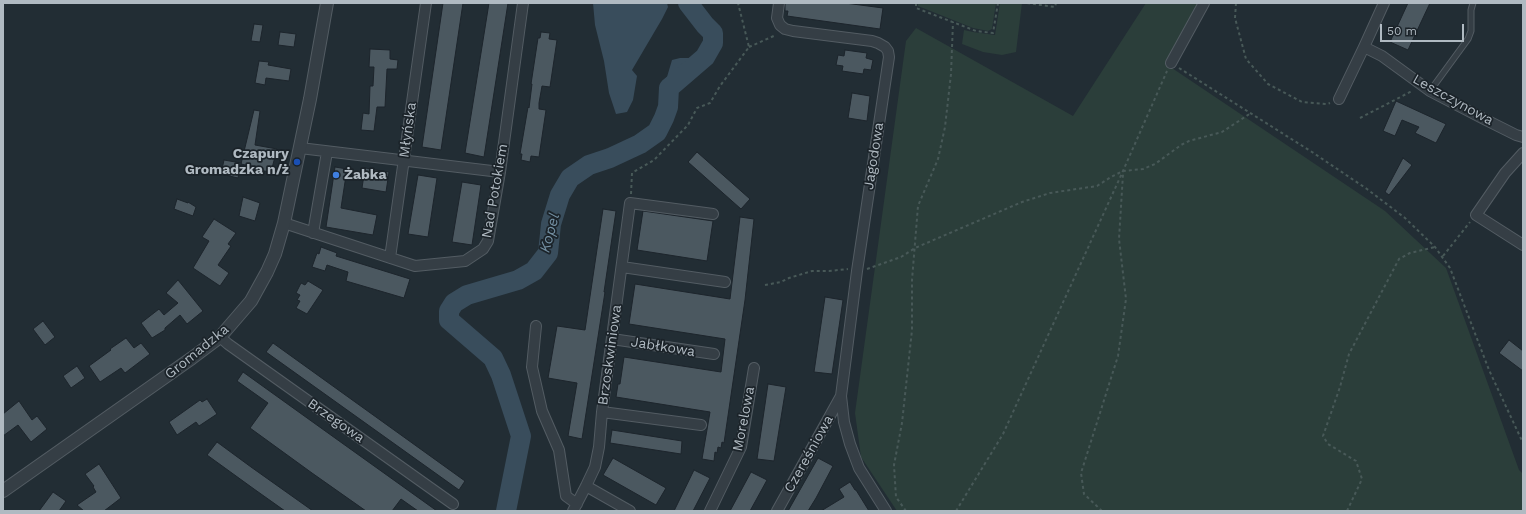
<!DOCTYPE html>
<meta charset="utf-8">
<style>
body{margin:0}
#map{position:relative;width:1526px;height:514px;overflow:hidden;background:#222d34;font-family:"Work Sans",sans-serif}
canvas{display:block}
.frame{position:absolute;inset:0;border:4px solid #b0bac2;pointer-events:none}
.scale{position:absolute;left:1380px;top:24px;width:84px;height:18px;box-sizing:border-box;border:2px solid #b0bac2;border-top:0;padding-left:5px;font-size:12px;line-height:14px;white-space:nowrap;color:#b0bac2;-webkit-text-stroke:3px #1b2329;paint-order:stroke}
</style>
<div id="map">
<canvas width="1526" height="514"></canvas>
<div class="frame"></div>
<div class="scale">50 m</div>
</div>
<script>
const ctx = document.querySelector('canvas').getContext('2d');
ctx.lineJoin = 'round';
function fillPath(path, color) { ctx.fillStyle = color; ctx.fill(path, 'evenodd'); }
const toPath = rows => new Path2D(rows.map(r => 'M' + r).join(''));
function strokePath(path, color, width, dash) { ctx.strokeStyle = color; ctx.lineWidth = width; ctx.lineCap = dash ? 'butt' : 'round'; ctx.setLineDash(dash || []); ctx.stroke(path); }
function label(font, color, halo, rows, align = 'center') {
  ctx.font = font + ' "Work Sans",sans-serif'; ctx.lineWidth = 3.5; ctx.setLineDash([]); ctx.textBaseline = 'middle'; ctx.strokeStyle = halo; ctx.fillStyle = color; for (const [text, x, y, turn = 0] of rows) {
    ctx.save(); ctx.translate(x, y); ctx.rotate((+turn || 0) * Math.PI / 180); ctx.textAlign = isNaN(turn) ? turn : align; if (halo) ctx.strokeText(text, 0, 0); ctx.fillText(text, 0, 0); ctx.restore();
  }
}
fillPath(toPath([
 [918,3,996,3,992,29,988,31,973,28,918,6],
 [1000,3,1022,3,1016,52,1002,55,983,52,962,44,964,30,973,32,995,35],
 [1146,3,1198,3,1166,64,1385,211,1446,268,1519,470,1523,474,1523,511,897,511,861,457,855,413,906,41,916,28,1073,116]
]), '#2b3e3a');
fillPath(toPath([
 [593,3,667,3,668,7,662,19,632,70,637,76,633,100,627,112,616,114,609,93,604,61,595,25],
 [680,58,691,58,699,62,700,70,696,77,682,89,673,95,662,81,667,77,672,60]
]), '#394d5c');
strokePath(toPath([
 [506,511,521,436,501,375,493,358,449,320,449,311,454,303,467,295,518,280,534,271,548,253,551,224,560,195,570,178,589,165,610,158,640,144,657,132,664,118,668,107,669,88,705,57,713,43,713,33,705,25,688,3]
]), '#394d5c', 20);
const building = toPath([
 [443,3,463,3,441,150,422,147,443,3],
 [489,3,508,3,484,157,465,153,489,3],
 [785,3,845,3,883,8,880,29,787,16,788,11,785,11,785,3],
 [1408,3,1430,3,1408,50,1390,42,1408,3],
 [254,24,263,25,260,42,251,41,254,24],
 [280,32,296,34,294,47,278,45,280,32],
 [541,32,550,33,549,39,557,40,550,87,542,86,539,103,539,109,546,110,539,157,531,156,530,162,521,160,522,154,520,154,528,107,529,108,532,84,531,84,538,38,540,38,541,32],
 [370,49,390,50,390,59,398,60,397,69,387,69,385,107,377,107,374,131,361,130,363,113,369,114,370,86,373,86,374,67,369,67,370,49],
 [845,50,867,53,866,58,873,60,871,70,864,69,863,74,842,71,843,66,836,65,838,55,844,56,845,50],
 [259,61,269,62,268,65,291,69,289,81,266,78,265,85,255,83,259,61],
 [852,93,870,96,867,121,848,118,852,93],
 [1396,101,1446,124,1436,143,1415,133,1419,127,1402,120,1395,136,1383,131,1396,101],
 [254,110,260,111,255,145,277,149,271,172,258,170,259,168,241,164,254,110],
 [697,152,750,199,741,209,688,162,697,152],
 [1403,158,1412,165,1389,195,1385,192,1403,158],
 [224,160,241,163,238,178,221,174,224,160],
 [335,167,347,169,341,208,377,215,373,235,326,227,335,167],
 [365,168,389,172,386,192,362,188,365,168],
 [418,175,437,178,428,237,408,234,418,175],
 [462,182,481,185,472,245,452,242,462,182],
 [243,197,260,203,255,221,239,216,243,197],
 [177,199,188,203,188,202,196,207,193,216,174,209,177,199],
 [603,209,616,211,604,292,605,292,582,439,568,436,577,383,548,378,557,326,585,330,603,209],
 [643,211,713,221,707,261,637,250,643,211],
 [740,217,754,219,745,300,724,443,722,442,721,448,718,447,717,453,715,452,714,461,702,459,710,412,616,397,618,384,620,384,624,357,721,372,725,339,629,324,635,284,730,299,740,217],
 [214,219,236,233,228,244,231,246,218,265,229,273,220,286,193,268,209,241,202,237,214,219],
 [321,247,337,253,336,256,410,279,404,298,346,281,348,272,327,265,325,271,312,267,317,253,319,254,321,247],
 [178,280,203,311,187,324,180,315,165,328,165,330,152,338,141,323,159,309,164,315,178,303,166,293,178,280],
 [308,281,323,290,307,314,296,308,300,301,297,300,300,295,296,293,301,283,305,285,308,281],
 [825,297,843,300,832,374,814,372,825,297],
 [43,321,55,337,45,345,33,329,43,321],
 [126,338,134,348,141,343,150,354,125,373,121,368,100,382,89,366,111,350,110,349,126,338],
 [1509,340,1523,351,1523,371,1499,353,1509,340],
 [273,343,465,481,459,490,266,352,273,343],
 [77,366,85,378,71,388,63,376,77,366],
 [243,372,328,433,437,511,418,511,401,499,392,511,366,511,312,473,250,428,268,403,237,381,243,372],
 [768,384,786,387,774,461,757,459,768,384],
 [207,399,217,414,199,426,196,422,177,435,169,422,200,400,202,402,207,399],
 [19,401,32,420,37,416,47,429,31,442,18,425,3,436,3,414,19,401],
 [612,430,682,441,681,454,610,443,612,430],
 [217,442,251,467,313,511,285,511,254,489,207,455,217,442],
 [613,458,666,488,656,505,603,475,613,458],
 [818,458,833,466,816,498,808,511,788,511,818,458],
 [99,464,121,498,104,511,84,511,77,505,96,492,93,487,94,486,85,474,99,464],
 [694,470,710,478,693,511,674,511,694,470],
 [751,472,767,480,761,491,750,511,730,511,751,472],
 [850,482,855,490,856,490,869,511,821,511,844,497,839,489,850,482],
 [53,492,66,501,59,511,39,511,53,492]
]);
fillPath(building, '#4b5860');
strokePath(building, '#1d252c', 1);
const service = toPath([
 [1430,91,1468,39,1471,31,1471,10,1473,3]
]);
const minor = toPath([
 [779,3,777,18,780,25,785,29,793,31,872,41,878,43,885,47,888,51,889,57,857,271,841,396,844,422,850,444,859,468,886,511],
 [1364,47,1382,56,1430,91,1484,119,1516,135,1523,137],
 [1171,63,1204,3],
 [1339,99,1364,47,1384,3],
 [300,148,500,172],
 [1523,153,1505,173,1476,215,1523,245],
 [284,223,415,266,465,261,483,249,488,241,500,172,523,3],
 [313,233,327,152],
 [390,258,426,3],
 [622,267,725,282],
 [536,326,532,367,542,411,559,450,566,496,577,504],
 [220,337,228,344,453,504],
 [612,339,714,354],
 [602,412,701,425],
 [586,486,630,511],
 [573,511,586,486,595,467,599,447,602,412,630,203,713,214],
 [710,511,741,447,754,368],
 [777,511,841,396]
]);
const tertiary = toPath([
 [3,491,192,358,220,337,251,301,267,272,275,254,284,223,310,99,327,3]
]);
strokePath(service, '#535c63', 7);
strokePath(minor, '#535c63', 12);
strokePath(tertiary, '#535c63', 14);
strokePath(toPath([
 [916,3,916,8,976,31,993,33,998,3],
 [1027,3,1055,7,1056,3],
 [1236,3,1235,18,1246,59,1268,84,1302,102,1327,104,1330,103],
 [749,47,776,35],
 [1179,68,1312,152,1367,189,1405,218,1435,247,1450,268,1489,370,1523,443],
 [1360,118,1412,91],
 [631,194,632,173,654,160,688,125,697,108,710,103,720,86,749,47,738,3],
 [1443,256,1470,222],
 [867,269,901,257,915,248,1022,202,1050,193,1097,186,1111,177,1123,171,1143,169,1155,164,1181,145,1189,141,1222,132,1251,113],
 [765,285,781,282,789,278,812,271,829,271,848,269],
 [906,511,896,497,894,465,902,423,912,330,912,280,918,206,938,159,945,127,951,74,953,22],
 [956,511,1003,434,1123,171,1167,71],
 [1102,511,1084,494,1081,473,1118,356,1126,299,1119,239,1123,174],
 [1347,511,1362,479,1356,461,1328,444,1323,436,1340,387,1349,354,1399,259,1410,253,1435,247]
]), '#485958', 2, [3, 3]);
strokePath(service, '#353e45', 5);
strokePath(minor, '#353e45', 10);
strokePath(tertiary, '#353e45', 12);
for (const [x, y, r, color] of [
 [297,162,4,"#1a4fb4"],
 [336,175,4,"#3f7fe0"]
]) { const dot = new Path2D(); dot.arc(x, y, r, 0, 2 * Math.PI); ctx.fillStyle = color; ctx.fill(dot); strokePath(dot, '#1b2329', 1.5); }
label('14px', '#b0bac2', '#1b2329', [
 ["Leszczynowa",1453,100,29],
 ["Młyńska",408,130,-82],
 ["Jagodowa",874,156,-81],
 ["Nad Potokiem",495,191,-80],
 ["Jabłkowa",663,347,9],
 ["Gromadzka",197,352,-39],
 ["Brzoskwiniowa",610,355,-82],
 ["Morelowa",744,419,-79],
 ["Brzegowa",336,421,35],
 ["Czereśniowa",809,454,-61]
]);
label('bold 14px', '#b0bac2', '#1b2329', [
 ["Czapury",289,154],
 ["Gromadzka n/ż",289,170],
 ["Żabka",344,175,"left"]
], 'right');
label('italic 15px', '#738fa2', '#1b2329', [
 ["Kopel",550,233,-75]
]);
</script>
